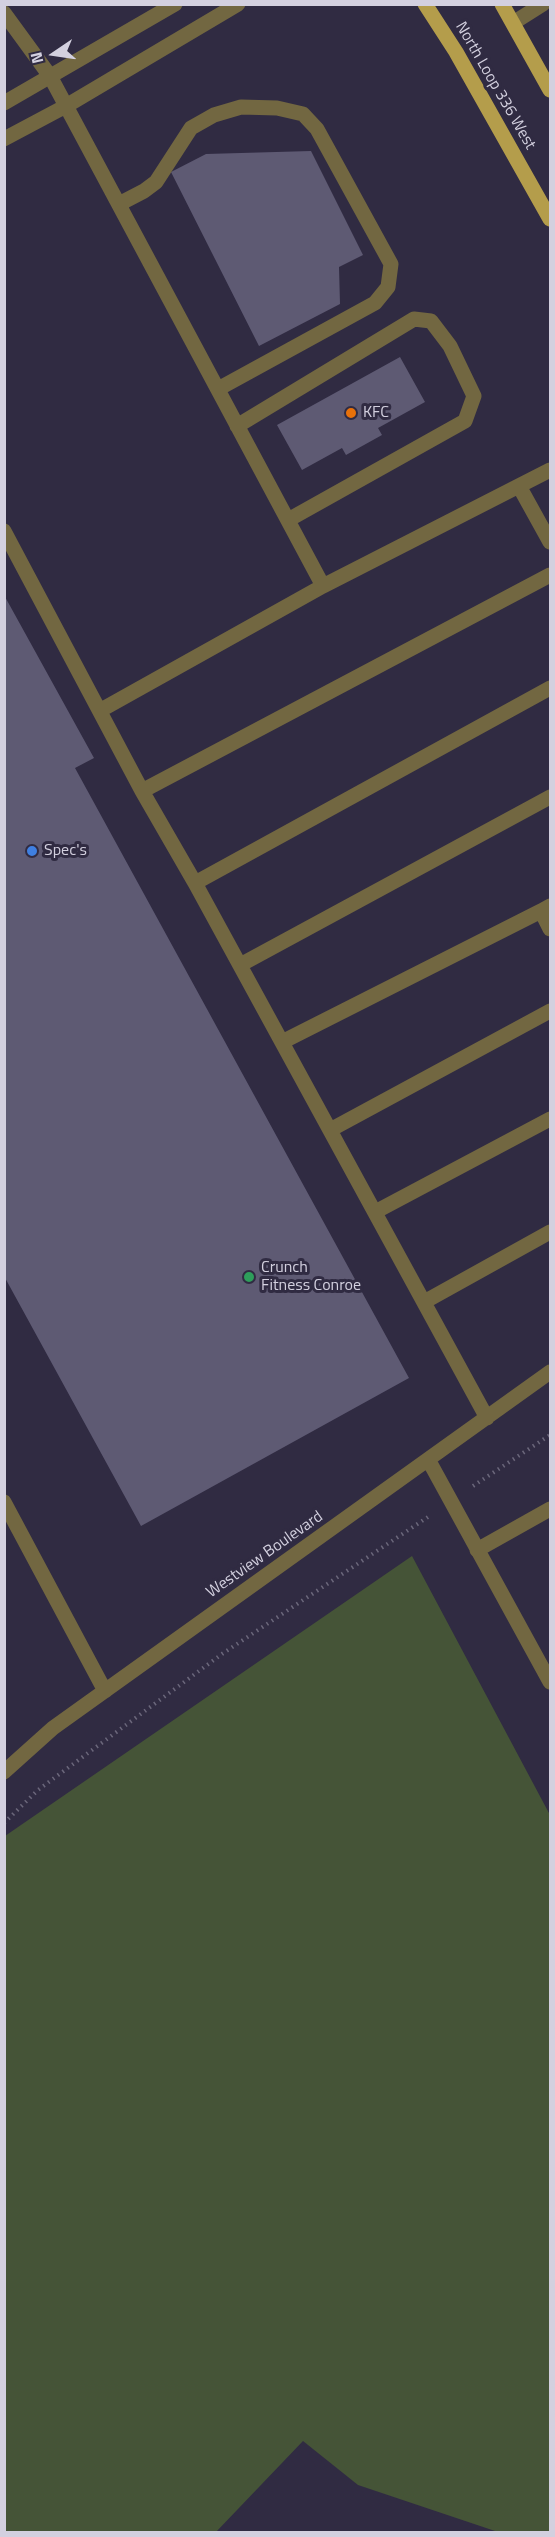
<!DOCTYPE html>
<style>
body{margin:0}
#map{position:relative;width:555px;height:2537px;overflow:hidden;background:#302b42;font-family:"Titillium Web",sans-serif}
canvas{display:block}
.frame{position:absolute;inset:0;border:6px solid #d3d0df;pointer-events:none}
.north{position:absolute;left:24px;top:24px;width:60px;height:60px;-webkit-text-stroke:4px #302b42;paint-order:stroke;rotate:257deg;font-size:16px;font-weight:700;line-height:24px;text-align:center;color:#d3d0df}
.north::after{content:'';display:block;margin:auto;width:21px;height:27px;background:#d3d0df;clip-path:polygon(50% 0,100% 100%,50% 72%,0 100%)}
</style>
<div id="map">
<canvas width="555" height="2537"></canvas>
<div class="frame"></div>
<div class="north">N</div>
</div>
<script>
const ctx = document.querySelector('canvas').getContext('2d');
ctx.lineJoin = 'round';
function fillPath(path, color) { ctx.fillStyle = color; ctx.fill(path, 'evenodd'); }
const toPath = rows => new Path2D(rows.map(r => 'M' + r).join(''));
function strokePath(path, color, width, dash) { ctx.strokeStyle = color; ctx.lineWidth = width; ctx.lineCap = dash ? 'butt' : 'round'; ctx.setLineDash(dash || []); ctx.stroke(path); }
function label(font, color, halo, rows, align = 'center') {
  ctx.font = font + ' "Titillium Web",sans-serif'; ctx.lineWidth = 6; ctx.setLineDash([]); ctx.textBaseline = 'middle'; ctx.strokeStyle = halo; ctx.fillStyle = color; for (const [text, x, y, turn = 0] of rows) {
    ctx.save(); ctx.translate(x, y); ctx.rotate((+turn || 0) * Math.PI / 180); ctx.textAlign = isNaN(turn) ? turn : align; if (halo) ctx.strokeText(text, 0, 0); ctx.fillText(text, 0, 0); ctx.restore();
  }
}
fillPath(toPath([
 [412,1556,550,1815,550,2532,498,2532,358,2485,303,2441,216,2532,5,2532,5,1836]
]), '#455437');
fillPath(toPath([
 [311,151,363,255,339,267,340,304,259,346,171,172,206,154],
 [400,357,425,402,378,428,382,435,346,455,342,448,302,470,277,425],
 [4,595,94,758,75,768,409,1378,141,1526,4,1276]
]), '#5e5a73');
strokePath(toPath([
 [473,1486,550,1435],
 [4,1823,38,1790,222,1654,431,1515]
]), '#6b677b', 4, [1.5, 4.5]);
strokePath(toPath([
 [4,13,50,76,323,586],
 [513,23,543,4],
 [4,103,175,4],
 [4,139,66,106,238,4],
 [119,204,144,191,156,182,191,128,214,115,241,107,277,108,303,114,317,129,391,264,388,287,375,303,218,389],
 [237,426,414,319,431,321,450,346,474,396,465,421,288,520],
 [519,486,550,542],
 [4,531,142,791,195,883,487,1418],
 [101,710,323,586,550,470],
 [142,791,550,575],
 [195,883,550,688],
 [550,906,541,911,550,929],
 [240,965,550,797],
 [282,1042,541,911],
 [330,1130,550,1011],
 [375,1212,550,1119],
 [424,1302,550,1232],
 [429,1461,550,1682],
 [4,1502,105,1691],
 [477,1550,550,1509],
 [4,1772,53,1728,550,1372]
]), '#726741', 15);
strokePath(toPath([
 [425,4,456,52,550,219],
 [502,4,550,90]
]), '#b49d4b', 15);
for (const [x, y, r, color] of [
 [351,413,6,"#e8710a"],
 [32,851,6,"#3f7fe0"],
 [249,1277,6,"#2e9e5b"]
]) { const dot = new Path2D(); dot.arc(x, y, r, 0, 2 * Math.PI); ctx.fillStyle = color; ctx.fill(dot); strokePath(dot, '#302b42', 2); }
label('16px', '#d3d0df', '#302b42', [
 ["North Loop 336 West",495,86,60],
 ["Westview Boulevard",265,1555,-35]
]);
label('16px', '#d3d0df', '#302b42', [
 ["KFC",363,413],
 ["Spec's",44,851],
 ["Crunch",261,1268],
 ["Fitness Conroe",261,1286]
], 'left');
</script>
